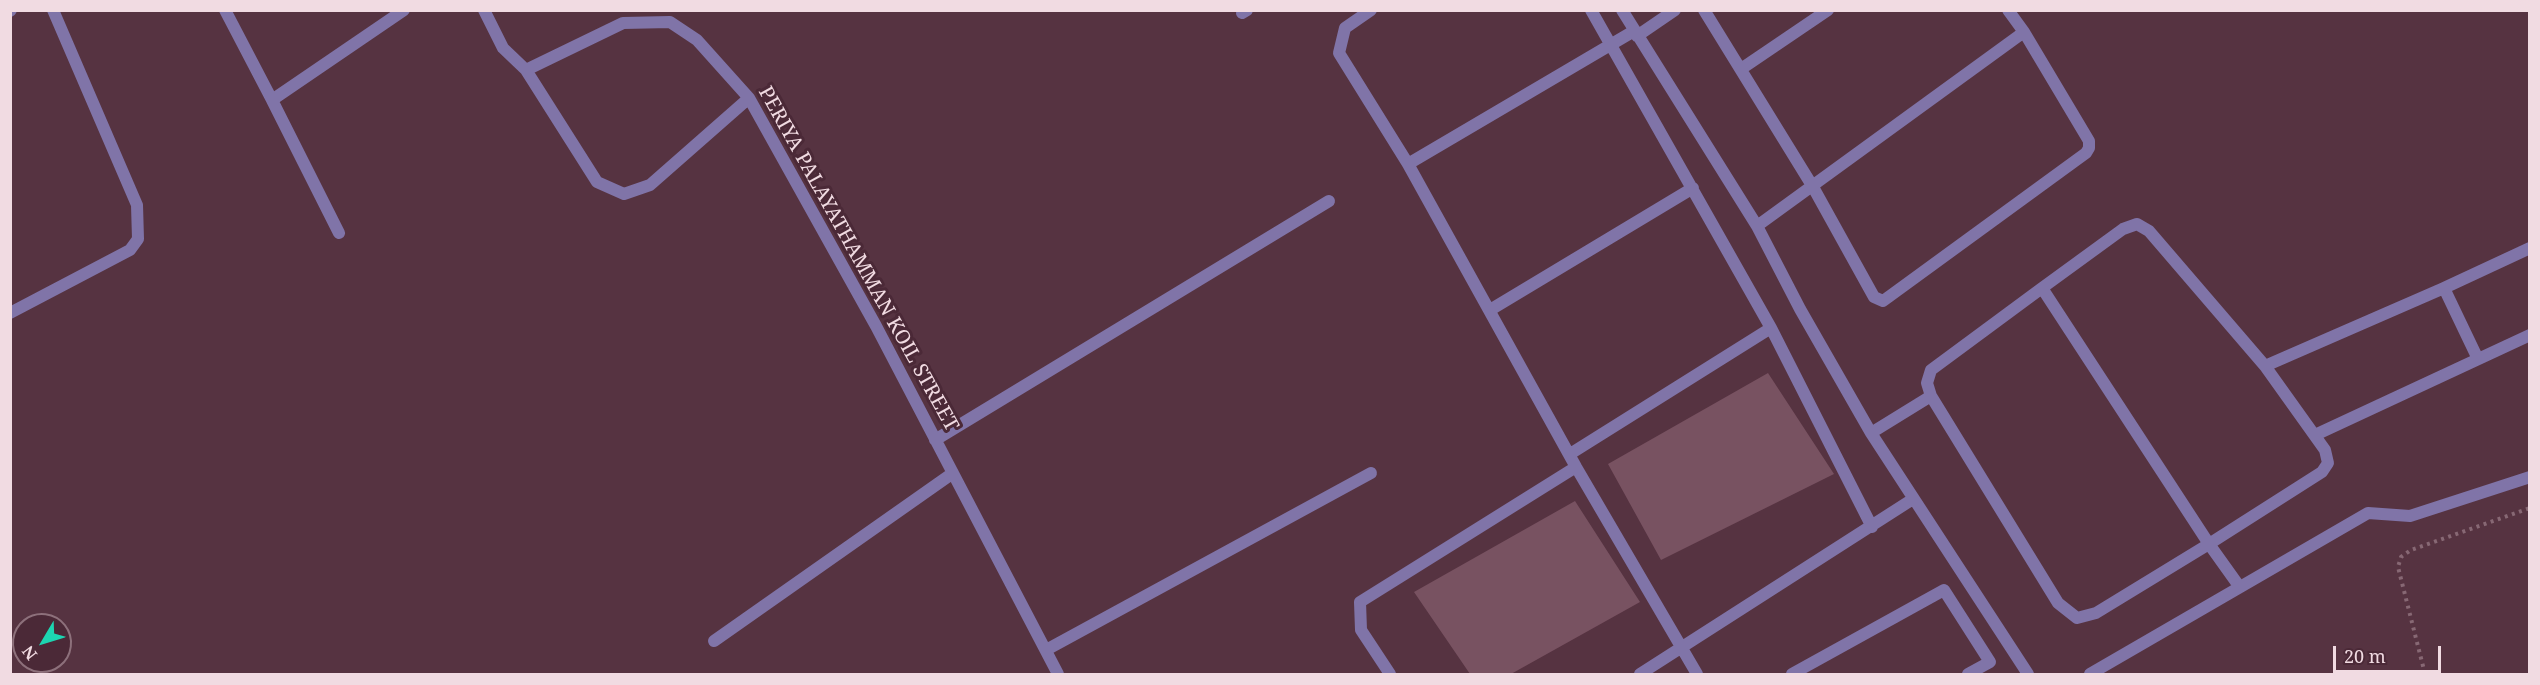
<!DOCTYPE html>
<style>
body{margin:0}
#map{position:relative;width:2540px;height:685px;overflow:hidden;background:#563341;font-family:"Noto Serif",serif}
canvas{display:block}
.frame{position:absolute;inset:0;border:12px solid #f1dbe2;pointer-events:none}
.north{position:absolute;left:12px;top:613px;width:60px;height:60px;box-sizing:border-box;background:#4b2937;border:2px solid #8d707b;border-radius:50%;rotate:232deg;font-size:16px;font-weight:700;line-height:24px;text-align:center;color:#f1dbe2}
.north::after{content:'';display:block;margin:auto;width:21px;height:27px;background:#1dd5b1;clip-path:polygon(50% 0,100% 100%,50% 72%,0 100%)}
.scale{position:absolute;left:2333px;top:646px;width:108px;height:27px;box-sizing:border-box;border:3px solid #f1dbe2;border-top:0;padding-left:8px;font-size:18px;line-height:21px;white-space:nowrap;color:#f1dbe2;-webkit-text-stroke:4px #4b2937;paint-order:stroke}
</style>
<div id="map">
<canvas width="2540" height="685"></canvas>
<div class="frame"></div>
<div class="north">N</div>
<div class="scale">20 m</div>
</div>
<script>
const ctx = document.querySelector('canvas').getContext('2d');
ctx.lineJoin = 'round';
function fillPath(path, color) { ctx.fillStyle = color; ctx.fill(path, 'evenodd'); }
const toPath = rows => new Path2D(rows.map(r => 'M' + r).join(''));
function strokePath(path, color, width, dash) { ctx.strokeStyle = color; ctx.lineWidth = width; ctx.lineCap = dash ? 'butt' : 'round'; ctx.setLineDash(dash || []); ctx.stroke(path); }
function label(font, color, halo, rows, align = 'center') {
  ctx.font = font + ' "Noto Serif",serif'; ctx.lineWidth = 6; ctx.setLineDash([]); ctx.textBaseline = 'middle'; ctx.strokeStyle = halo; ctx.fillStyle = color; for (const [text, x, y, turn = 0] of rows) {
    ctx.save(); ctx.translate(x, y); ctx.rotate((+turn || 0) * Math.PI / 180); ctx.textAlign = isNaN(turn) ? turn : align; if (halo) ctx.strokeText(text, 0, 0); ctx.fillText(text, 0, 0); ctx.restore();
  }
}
fillPath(toPath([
 [1768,373,1834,474,1661,560,1608,464],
 [1575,501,1640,602,1511,674,1470,674,1414,592]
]), '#785261');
strokePath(toPath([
 [2425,674,2398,567,2401,557,2411,550,2530,508]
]), '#876874', 4, [3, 4.5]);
strokePath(toPath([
 [1242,13,1247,10]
]), '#8074a8', 12);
strokePath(toPath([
 [225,10,272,100,404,10],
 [484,10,503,48,526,70,597,182,624,194,650,185,749,98],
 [1371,10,1345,28,1339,53,1408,164,1576,467,1697,674],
 [1591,10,1771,328,1872,527],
 [1622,10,1757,226,1800,309,1871,433,2028,674],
 [1704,10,1813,187,1874,297,1883,301,2086,153,2089,148,2089,141,2024,32,2008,10],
 [10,11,11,10],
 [1637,36,1675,10],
 [1741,69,1828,10],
 [526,70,623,23,670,22,697,40,749,98,876,326,1058,674],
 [272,100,339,233],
 [1408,164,1634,31],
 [1757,226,2024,32],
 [2042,288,2123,229,2137,224,2149,231,2265,366,2325,450,2328,463,2322,472,2209,544,2096,613,2077,618,2058,603,1931,396,1927,383,1931,370,2042,288,2209,544,2239,586],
 [2444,288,2477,357],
 [1490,310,1693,188],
 [10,313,130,250,138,239,137,205,53,10],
 [2265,366,2444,288,2530,248],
 [1871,433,1931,396],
 [2315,435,2530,335],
 [935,440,1329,201],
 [1570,454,1771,328],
 [714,641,953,473],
 [1046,650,1371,473],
 [1390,674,1361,630,1360,602,1576,467],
 [1640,674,1913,499],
 [1792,674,1944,590,1990,662,1968,674],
 [2090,674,2368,513,2410,516,2530,477]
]), '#8074a8', 12);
label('20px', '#f1dbe2', '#4b2937', [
 ["PERIYA PALAYATHAMMAN KOIL STREET",858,259,61]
]);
</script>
